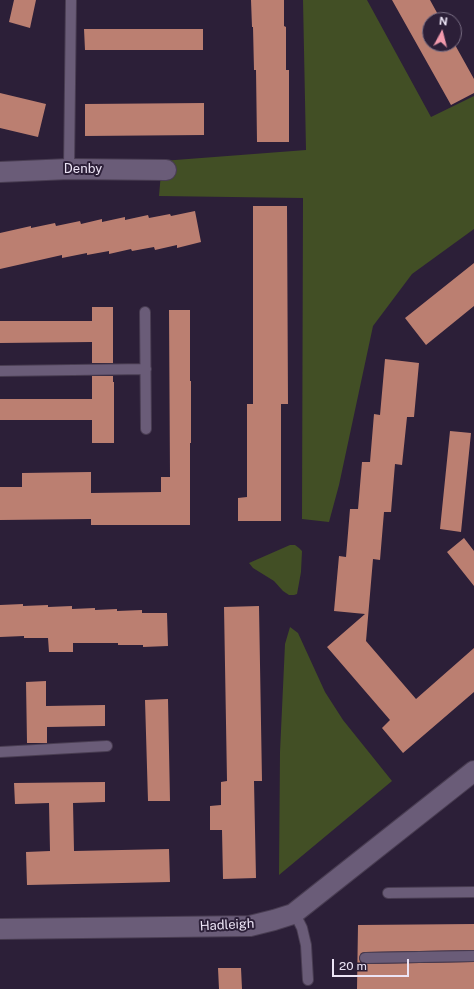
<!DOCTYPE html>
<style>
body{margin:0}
#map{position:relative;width:474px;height:989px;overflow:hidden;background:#2c1f38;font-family:"Public Sans",sans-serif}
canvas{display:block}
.north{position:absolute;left:422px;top:12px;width:40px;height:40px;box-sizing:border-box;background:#2c1f38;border:1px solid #796e84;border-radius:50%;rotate:7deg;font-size:11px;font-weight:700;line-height:16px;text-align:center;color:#ece4f5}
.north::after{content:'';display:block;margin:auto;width:14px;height:18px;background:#f29aad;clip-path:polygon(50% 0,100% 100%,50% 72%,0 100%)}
.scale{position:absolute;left:332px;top:959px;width:77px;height:18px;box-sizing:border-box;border:2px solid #ece4f5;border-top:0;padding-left:5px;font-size:12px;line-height:14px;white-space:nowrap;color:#ece4f5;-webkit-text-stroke:3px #2c1f38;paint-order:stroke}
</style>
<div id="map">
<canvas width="474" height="989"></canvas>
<div class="north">N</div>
<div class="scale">20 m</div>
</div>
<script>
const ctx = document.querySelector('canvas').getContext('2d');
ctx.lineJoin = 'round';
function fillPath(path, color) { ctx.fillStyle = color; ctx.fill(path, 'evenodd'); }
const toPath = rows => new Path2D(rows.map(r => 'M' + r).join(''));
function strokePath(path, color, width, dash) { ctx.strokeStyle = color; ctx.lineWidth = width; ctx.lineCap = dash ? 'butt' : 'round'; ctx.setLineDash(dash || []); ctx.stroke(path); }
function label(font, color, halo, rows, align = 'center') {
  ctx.font = font + ' "Public Sans",sans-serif'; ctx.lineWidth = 4; ctx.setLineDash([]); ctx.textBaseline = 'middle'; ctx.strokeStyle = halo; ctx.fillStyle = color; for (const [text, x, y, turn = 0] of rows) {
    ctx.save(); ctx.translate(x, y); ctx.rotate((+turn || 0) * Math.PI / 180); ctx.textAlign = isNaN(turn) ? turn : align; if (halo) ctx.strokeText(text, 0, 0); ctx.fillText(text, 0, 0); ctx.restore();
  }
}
fillPath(toPath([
 [303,0,367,0,431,117,474,96,474,229,412,274,373,326,339,485,329,522,302,519,303,198,159,196,162,161,306,150],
 [290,545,295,545,299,548,302,551,301,572,297,594,294,595,289,595,283,591,274,581,253,568,249,563],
 [290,627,298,633,325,692,343,720,392,781,279,875,280,752,285,644]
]), '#424f25');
fillPath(toPath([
 [14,0,36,0,30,28,9,22],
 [251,0,284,0,284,26,286,27,286,70,289,70,289,142,257,142,256,70,254,70,253,27,252,27],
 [392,0,430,0,441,20,430,20,430,44,454,44,454,43,474,79,474,93,451,105],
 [84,29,203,29,203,50,85,50],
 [0,93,46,104,38,137,0,128],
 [204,103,204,135,85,136,85,104],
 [253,206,287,206,288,404,281,404,281,521,238,521,238,498,247,497,247,404,253,404],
 [195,211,201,242,177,248,177,245,155,250,154,247,132,251,131,249,109,254,109,251,87,255,87,253,62,258,62,255,0,269,0,233,31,226,31,228,55,223,56,226,80,221,81,224,102,219,102,222,125,217,125,220,148,215,149,218,170,214,171,216],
 [474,263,474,306,426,345,405,318],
 [92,307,113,307,113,363,92,363,92,342,0,343,0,321,92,321],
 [169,310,190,310,190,381,191,381,191,443,190,443,190,525,91,525,91,519,0,520,0,487,22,487,22,473,91,472,91,493,161,492,161,477,170,477],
 [385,359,419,363,414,417,407,417,402,465,395,464,391,512,384,512,380,560,373,559,366,641,416,699,474,648,474,692,403,753,382,728,390,720,327,647,365,614,334,611,339,556,346,557,350,509,358,509,362,462,370,462,374,414,380,415],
 [92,376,113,376,113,382,114,382,114,443,92,443,92,420,0,420,0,399,92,399],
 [450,431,471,433,461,532,440,529],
 [464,538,474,551,474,586,447,552],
 [23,604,23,606,48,605,48,607,72,606,72,609,95,608,95,610,117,609,117,611,142,610,142,613,167,613,168,646,143,647,143,645,118,645,118,643,73,643,73,652,49,652,48,638,24,638,24,636,0,637,0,605],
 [259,606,262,781,254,781,256,878,223,879,222,830,210,830,210,806,221,805,221,782,227,781,224,607],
 [46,681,46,706,105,705,105,726,47,727,47,743,27,743,26,682],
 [168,699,170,801,148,801,145,700],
 [105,782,105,802,73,803,74,851,169,849,170,882,27,885,26,852,50,851,49,803,15,804,14,783],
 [474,924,474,950,365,952,361,953,359,958,360,962,362,964,365,964,474,962,474,989,357,989,358,925],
 [218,968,241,968,242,989,219,989]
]), '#bb7f71');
const service = toPath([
 [69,169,71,0],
 [145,312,146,429],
 [0,371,146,369],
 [0,752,107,746],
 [388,893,474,892],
 [293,914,295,914,302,928,306,945,308,980],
 [365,958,474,956]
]);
const minor = toPath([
 [0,172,69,169,166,170],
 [0,929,250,926,274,920,293,914,474,771]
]);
strokePath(service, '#493d52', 12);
strokePath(minor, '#493d52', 22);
strokePath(service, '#6a5c78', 10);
strokePath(minor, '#6a5c78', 20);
label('13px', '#ece4f5', '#2c1f38', [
 ["Denby",83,169],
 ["Hadleigh",227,925,-3]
]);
</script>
